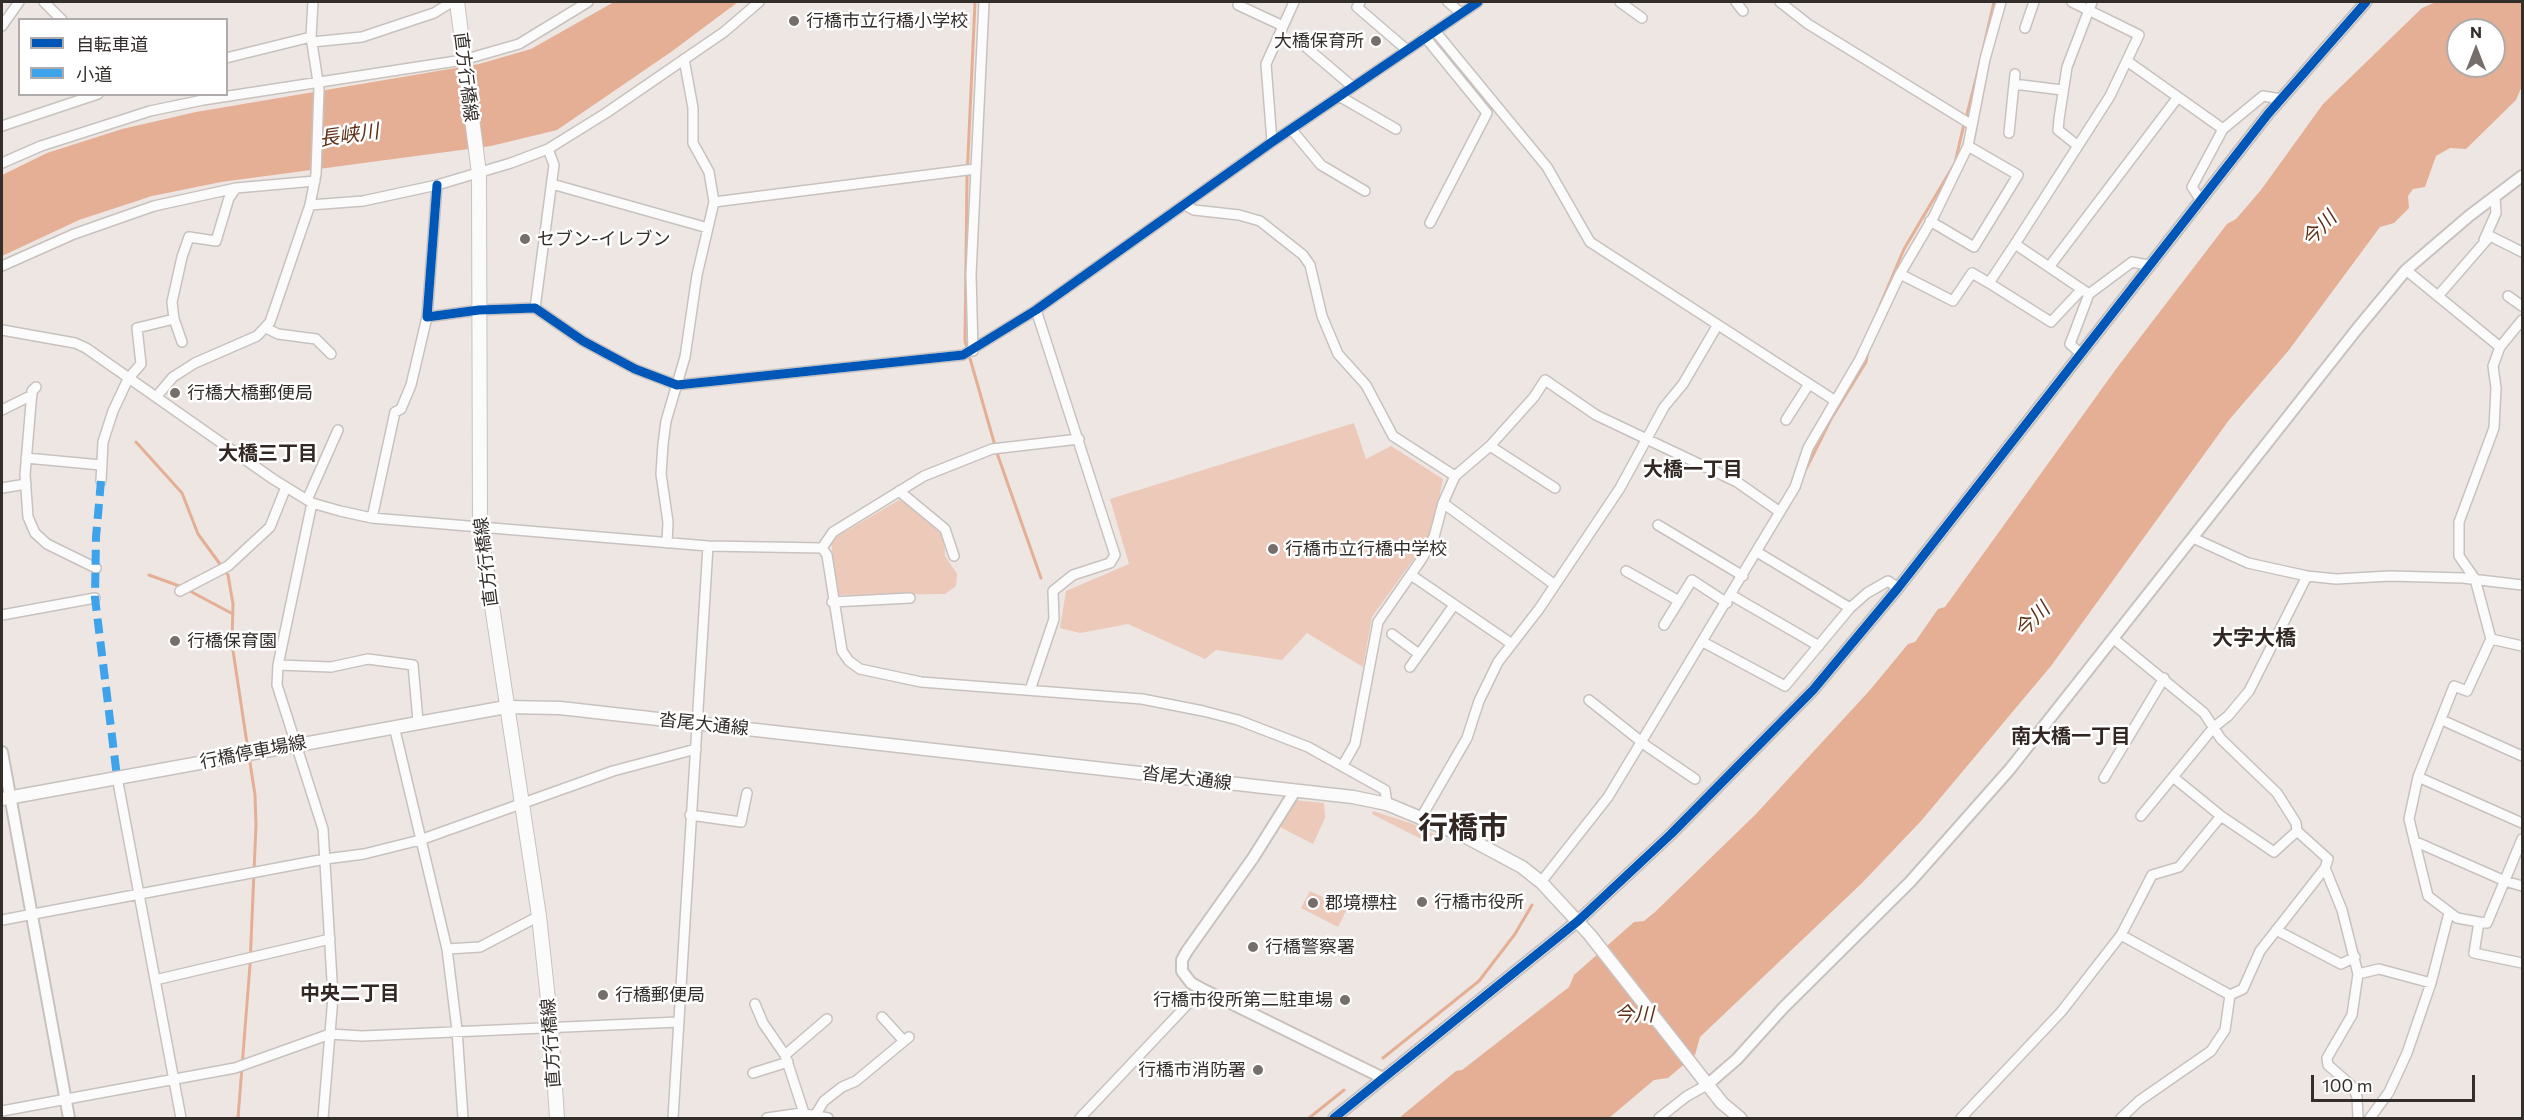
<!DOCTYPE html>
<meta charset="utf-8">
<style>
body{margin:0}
#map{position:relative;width:2524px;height:1120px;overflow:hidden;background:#eee6e2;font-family:Commissioner,"Noto Sans JP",sans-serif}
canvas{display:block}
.frame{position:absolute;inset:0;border:3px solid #342e2b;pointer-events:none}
.legend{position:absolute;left:18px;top:18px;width:210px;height:78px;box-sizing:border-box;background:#fff;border:2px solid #aeabaa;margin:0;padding:8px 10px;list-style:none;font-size:18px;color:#342e2b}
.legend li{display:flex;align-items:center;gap:12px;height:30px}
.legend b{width:30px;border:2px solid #aeabaa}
.north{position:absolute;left:2446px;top:18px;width:60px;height:60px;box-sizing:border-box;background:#fff;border:2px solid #aeabaa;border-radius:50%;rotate:0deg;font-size:16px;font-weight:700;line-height:24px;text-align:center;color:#342e2b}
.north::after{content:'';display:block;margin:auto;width:21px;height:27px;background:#756e6b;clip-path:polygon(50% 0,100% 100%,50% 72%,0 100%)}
.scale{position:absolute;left:2311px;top:1075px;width:164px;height:27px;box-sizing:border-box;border:3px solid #342e2b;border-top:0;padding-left:8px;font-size:18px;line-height:21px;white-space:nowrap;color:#342e2b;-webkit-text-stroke:4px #fff;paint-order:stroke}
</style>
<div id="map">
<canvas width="2524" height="1120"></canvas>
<div class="frame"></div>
<ul class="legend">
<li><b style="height:8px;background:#0057b8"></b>自転車道</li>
<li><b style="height:8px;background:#3ea3eb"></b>小道</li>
</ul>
<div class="north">N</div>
<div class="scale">100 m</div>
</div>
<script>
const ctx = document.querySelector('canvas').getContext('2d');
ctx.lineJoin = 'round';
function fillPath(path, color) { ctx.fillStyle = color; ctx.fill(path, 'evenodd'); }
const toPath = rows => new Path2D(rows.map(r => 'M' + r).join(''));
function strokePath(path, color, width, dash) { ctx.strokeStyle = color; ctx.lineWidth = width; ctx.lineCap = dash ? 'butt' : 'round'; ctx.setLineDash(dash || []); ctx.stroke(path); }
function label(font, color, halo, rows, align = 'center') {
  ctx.font = font + ' Commissioner,"Noto Sans JP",sans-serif'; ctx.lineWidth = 5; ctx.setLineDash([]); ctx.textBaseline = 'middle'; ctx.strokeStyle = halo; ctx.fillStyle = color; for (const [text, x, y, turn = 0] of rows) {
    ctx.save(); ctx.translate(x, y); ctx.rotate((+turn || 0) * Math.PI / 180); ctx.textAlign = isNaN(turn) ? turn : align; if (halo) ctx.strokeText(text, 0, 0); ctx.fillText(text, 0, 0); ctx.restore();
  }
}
fillPath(toPath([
 [1354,423,1366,459,1391,446,1443,479,1431,535,1372,617,1363,667,1307,633,1282,660,1216,650,1205,659,1128,624,1080,633,1060,628,1066,591,1129,564,1110,499],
 [899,500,907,503,944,536,945,556,957,574,956,586,945,594,837,595,831,540],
 [1294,800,1324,803,1325,818,1313,844,1280,827],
 [1373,811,1413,824,1436,835,1435,839,1428,836,1425,841,1372,814],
 [1310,891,1347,909,1338,927,1301,908]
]), '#ecc9b9');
fillPath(toPath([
 [614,2,738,2,671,52,557,130,491,146,221,182,152,196,79,220,2,256,2,175,47,153,122,129,196,112,479,64,531,49],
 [2436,2,2522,2,2522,86,2516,100,2466,149,2450,148,2436,156,2425,187,2413,189,2408,196,2409,208,2394,223,2380,227,2289,350,2229,420,2051,666,1921,821,1862,883,1700,1037,1695,1055,1668,1078,1654,1080,1609,1118,1399,1118,1456,1071,1462,1070,1569,987,1574,975,1634,922,1644,921,1655,912,1756,814,1870,690,1908,644,1915,642,1938,609,1945,607,2116,369,2227,224,2236,219,2261,190,2323,104,2422,8],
 [2458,30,2494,30,2494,66,2458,66]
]), '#e4af95');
strokePath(toPath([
 [975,2,967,178,965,341,998,456,1041,578],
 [1982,54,1994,2],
 [1966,118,1980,63],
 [1870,329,1904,249,1955,163,1964,124],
 [136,442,182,493,198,534,228,575,233,604,232,644,248,750],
 [1806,469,1831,419,1866,362,1868,351],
 [149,575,182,587],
 [188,590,231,613],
 [1383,1058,1479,981,1515,934,1532,905],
 [238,1118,250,965,256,825,255,795,249,756],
 [1309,1118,1344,1090]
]), '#e4af95', 3);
const minor = toPath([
 [44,2,62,20],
 [1360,2,1357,7,1407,50],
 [1448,2,1461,13],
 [1620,2,1642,18],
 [1736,2,1743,11],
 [1780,2,1808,24,1972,125],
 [2072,2,2139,35,2110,96,2015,244,2089,294,2070,344,2080,353],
 [1238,5,1283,26],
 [2,26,19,2],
 [2025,28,2034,2],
 [1435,31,1547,167,1590,242,1834,400],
 [1425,37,1487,113,1430,223],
 [312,42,362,37,434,13,452,2],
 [1307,48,1353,87],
 [226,58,311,37],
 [2127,61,2223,129],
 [2014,84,2062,90],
 [1339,96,1396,129],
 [2,126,98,94],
 [1291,129,1321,165,1365,191],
 [2009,133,2015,74],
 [1272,142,1266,64,1294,2],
 [2078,146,2058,130,2059,119,2067,67,2092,2],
 [2,163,41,146,150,111,203,100,463,60,519,44,588,2],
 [552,184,708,228],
 [437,185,427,317,479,310,535,308,583,341,635,369,677,385,963,355,1036,310,1272,142,1478,2],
 [2200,199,2192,187,2223,129,2263,96,2281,99],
 [714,202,975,169],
 [310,205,363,201,437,185,511,163,548,149,606,113,724,32,759,2],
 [1185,205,1194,210,1239,215,1260,221,1303,255,1310,265,1322,316,1338,354,1366,385,1393,436,1455,476],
 [1930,221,1974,247,2018,175,1968,146],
 [2484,240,2496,213,2495,197],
 [2015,244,1989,283,2051,322,2082,289],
 [2,266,74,234,154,206,236,188,315,181],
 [2049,267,2178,97],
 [2406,270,2500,347],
 [1900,274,1953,301,1972,273,1989,283],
 [2089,294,2132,262,2148,265],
 [2438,296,2490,236,2522,252],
 [2508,296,2522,306],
 [535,308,554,165,548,149],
 [2522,320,2500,347,2493,366,2496,388,2494,428,2459,522,2459,556,2475,579,2491,639,2467,691,2454,686,2418,777,2409,819,2428,896,2457,918,2479,922,2487,923,2522,839],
 [266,328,278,334,316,339,331,354],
 [2,330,75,343,86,348,273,479,312,503,340,511,372,518,708,546,822,548],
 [182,342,174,319,172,302,182,257,189,237,216,241,229,198,236,188],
 [973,351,971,274,984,2],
 [36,387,32,391,25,475,28,517,35,533,47,544,96,568],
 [156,397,173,377,195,363,257,336,270,322,310,205,316,174,319,88,311,37,313,2],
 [2,410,32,395],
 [1786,420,1809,384],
 [1490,446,1555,488],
 [26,458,101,465],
 [101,481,103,442,113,411,128,379,141,364,137,328,174,319],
 [2,488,26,484],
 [899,491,945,529,954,556],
 [307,500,338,430],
 [312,503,278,665,277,685,323,829,333,997,323,1118],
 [372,518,395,412,401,409,411,385,427,317],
 [1658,525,1743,576],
 [2193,538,2248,563,2307,576,2336,579,2390,576,2463,578,2522,585],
 [667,543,668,522,661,474,663,444,666,421,685,357,697,275,714,202,709,172,693,143,693,108,684,59],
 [822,548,827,555,842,651,849,661,860,669,921,682,1142,699,1203,711,1238,720,1308,747,1385,790,1387,804],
 [822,548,833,532,924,476,992,449,1079,439],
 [1757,552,1850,608],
 [1626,571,1679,601],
 [1411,575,1512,644],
 [1555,585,1443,503,1455,476,1490,446,1534,397,1545,380,1596,415,1737,482,1780,512],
 [180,591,228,566,270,527,286,487],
 [1731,595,1819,646],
 [832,602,910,598],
 [2,615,95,598],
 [1664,625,1692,580,1727,603],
 [1392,634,1419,654],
 [2114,639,2204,713,2221,739,2277,793,2296,823,2297,831,2328,859,2325,868,2260,951,2243,989,2230,995,2121,935,2152,875,2179,867,2221,816],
 [2491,639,2522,646],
 [1703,642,1785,686,1850,608,1867,593,1888,581,1898,588],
 [278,665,331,667,368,659,413,665,418,721],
 [1410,667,1454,605],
 [1030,690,1054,619,1053,591,1073,575,1110,563,1115,555,1036,310],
 [1589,700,1648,747,1695,779],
 [2442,720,2522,756],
 [394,726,447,949,457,1030,463,1118],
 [1343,765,1355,744,1378,622,1421,560,1434,537,1443,503],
 [117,777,181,1118],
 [2173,777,2221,816,2274,852,2297,831],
 [2418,777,2522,823],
 [2104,778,2164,678],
 [690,815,741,822,747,793],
 [1422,816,1467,738,1479,701,1498,662,1539,609,1620,488,1664,407,1683,384,1717,326],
 [2141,816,2214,727,2228,716,2249,691,2307,576],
 [2414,841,2505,881,2522,886],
 [2325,868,2342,910,2358,974,2352,1015,2327,1058,2328,1065,2353,1087,2357,1097,2358,1118],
 [1541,882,1608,797,1795,487,1808,448,1860,359,1900,274,1934,216,1968,146,1985,59,2001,2],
 [2,920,325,859,364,854,420,840,613,771,696,749],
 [2479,922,2474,953,2522,963],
 [2276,930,2341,964,2355,957],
 [447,949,480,947,539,916],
 [2358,974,2379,969,2431,983],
 [155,980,330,939],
 [755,1004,763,1023,785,1055],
 [882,1017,904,1041],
 [753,1073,788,1062],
 [2,1111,235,1068,330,1034,362,1036,678,1022],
 [804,1113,785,1055,827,1019],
 [816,1114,824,1101,842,1087,856,1081,909,1037],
 [673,1118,708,546],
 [767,1118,801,1113,828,1118],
 [1080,1118,1202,989],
 [1659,1118,1687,1096,1707,1085],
 [1961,1118,2061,1012,2121,935],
 [2121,1118,2139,1101,2211,1051,2225,1030,2230,995],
 [2370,1118,2389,1092,2407,1053,2431,983,2449,913]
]);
const tertiary = toPath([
 [2,752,69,1118],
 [1295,791,1253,858,1187,951,1182,960,1182,971,1191,983,1202,989,1383,1078],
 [1707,1085,1737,1059,1783,1008,1910,882,2010,769,2357,329,2406,270,2469,216,2522,176],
 [1334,1118,1578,921,1671,834,1813,690,1898,588,2268,114,2366,2]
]);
const secondary = toPath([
 [2,799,506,707,560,708,1353,797,1387,804,1464,836,1522,867,1541,882,1590,935,1722,1103,1740,1118]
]);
const primary = toPath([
 [457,2,479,173,480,527,539,916,551,1027,557,1118]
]);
strokePath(minor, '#c8c2bf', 12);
strokePath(tertiary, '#c8c2bf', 14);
strokePath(secondary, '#c8c2bf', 15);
strokePath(primary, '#c8c2bf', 16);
strokePath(minor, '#fcfbfb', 9);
strokePath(tertiary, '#fcfbfb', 10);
strokePath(secondary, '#fcfbfb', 12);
strokePath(primary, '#fcfbfb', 14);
strokePath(toPath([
 [101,481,96,537,95,598,117,777]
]), '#3ea3eb', 8, [15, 8]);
strokePath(toPath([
 [437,185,427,317,479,310,535,308,583,341,635,369,677,385,963,355,1036,310,1272,142,1478,2],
 [1334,1118,1578,921,1671,834,1813,690,1898,588,2268,114,2366,2]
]), '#0057b8', 9);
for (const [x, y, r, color] of [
 [794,21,6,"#756e6b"],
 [1376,41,6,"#756e6b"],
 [525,239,6,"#756e6b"],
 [175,393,6,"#756e6b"],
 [1273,549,6,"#756e6b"],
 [175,641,6,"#756e6b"],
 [1422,902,6,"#756e6b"],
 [1313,903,6,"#756e6b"],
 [1253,947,6,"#756e6b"],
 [603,995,6,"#756e6b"],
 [1345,1000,6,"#756e6b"],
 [1258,1070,6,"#756e6b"]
]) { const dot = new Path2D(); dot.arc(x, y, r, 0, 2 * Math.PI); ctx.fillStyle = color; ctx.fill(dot); strokePath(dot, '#fff', 2); }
label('18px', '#342e2b', '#fff', [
 ["行橋市立行橋小学校",806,21],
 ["大橋保育所",1364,41,"right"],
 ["セブン-イレブン",537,239],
 ["行橋大橋郵便局",187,393],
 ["行橋市立行橋中学校",1285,549],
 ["行橋保育園",187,641],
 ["行橋市役所",1434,902],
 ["郡境標柱",1325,903],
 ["行橋警察署",1265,947],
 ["行橋郵便局",615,995],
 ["行橋市役所第二駐車場",1333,1000,"right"],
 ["行橋市消防署",1246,1070,"right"]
], 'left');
label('18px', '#342e2b', '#fff', [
 ["直方行橋線",466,77,83],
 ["直方行橋線",486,562,-97],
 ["沓尾大通線",704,724,6],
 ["行橋停車場線",253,752,-11],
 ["沓尾大通線",1187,778,7],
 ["直方行橋線",551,1043,-94]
]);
label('italic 20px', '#5f3016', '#fff', [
 ["長峡川",349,135,-8],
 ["今川",2319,229,-46],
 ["今川",2032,620,-45],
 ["今川",1634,1014]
]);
label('bold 20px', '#322722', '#fff', [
 ["大橋三丁目",268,453],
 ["大橋一丁目",1693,469],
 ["南大橋一丁目",2071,736],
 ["中央二丁目",350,993]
]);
label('bold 21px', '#322722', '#fff', [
 ["大字大橋",2254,638]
]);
label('bold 30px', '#322722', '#fff', [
 ["行橋市",1463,828]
]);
</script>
